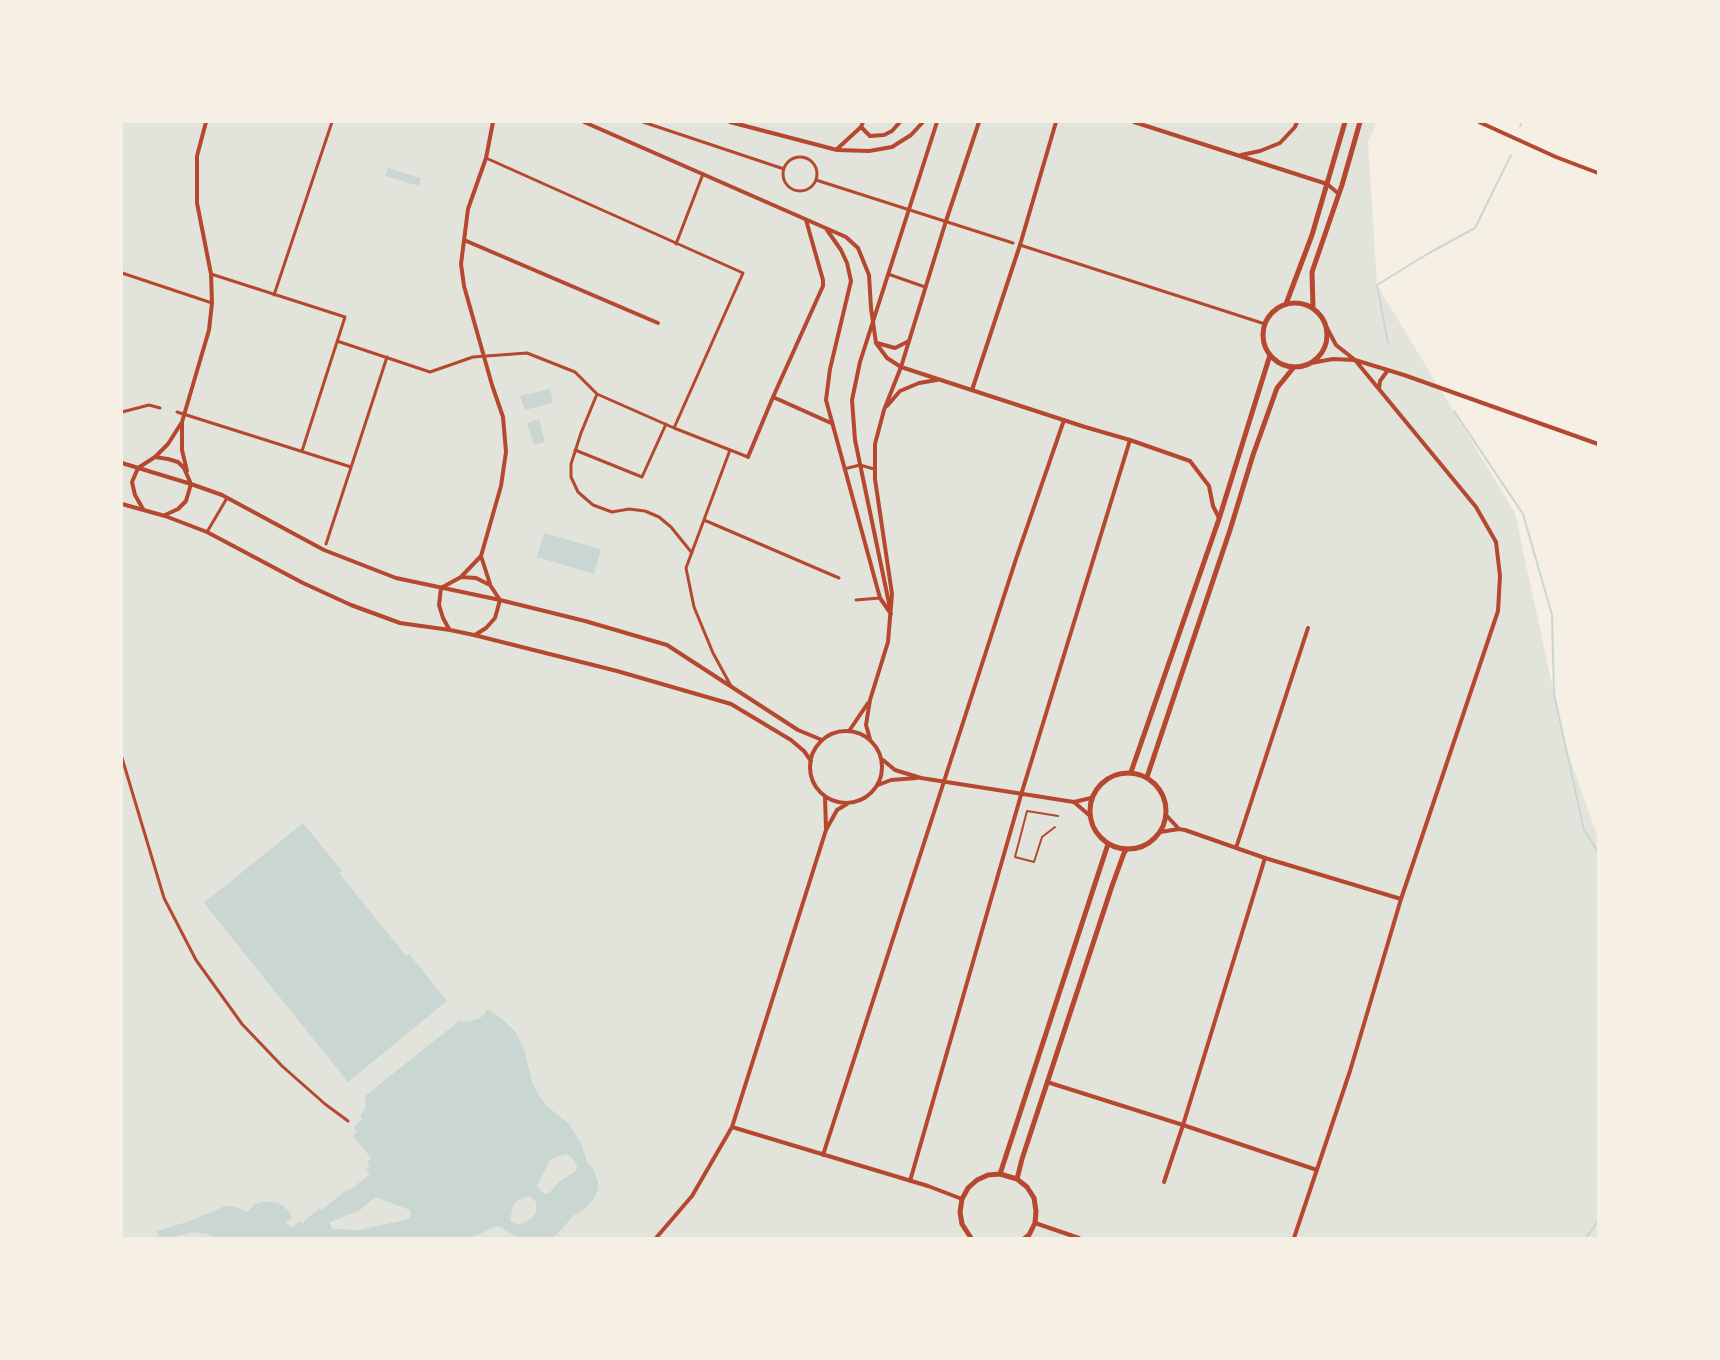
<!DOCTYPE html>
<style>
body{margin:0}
#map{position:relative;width:1720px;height:1360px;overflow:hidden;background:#f6efe4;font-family:"IBM Plex Sans",sans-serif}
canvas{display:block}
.frame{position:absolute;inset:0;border:123px solid #f6efe4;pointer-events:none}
</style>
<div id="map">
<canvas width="1720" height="1360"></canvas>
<div class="frame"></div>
</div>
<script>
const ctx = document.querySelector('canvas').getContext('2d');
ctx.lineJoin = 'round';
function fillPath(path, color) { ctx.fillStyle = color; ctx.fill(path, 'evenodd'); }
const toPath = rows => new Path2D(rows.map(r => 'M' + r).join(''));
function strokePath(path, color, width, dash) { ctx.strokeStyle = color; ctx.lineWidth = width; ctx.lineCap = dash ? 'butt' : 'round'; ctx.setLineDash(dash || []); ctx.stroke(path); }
fillPath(toPath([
 [122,122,1377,122,1368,142,1377,285,1515,513,1565,745,1598,837,1598,1238,122,1238]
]), '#e2e4dc');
fillPath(toPath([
 [388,168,421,178,419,186,385,176],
 [550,389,553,403,525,410,520,396],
 [539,419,545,442,534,445,527,423],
 [544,533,601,549,594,574,537,557],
 [303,823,342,871,339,873,406,956,409,954,447,1001,348,1082,204,903],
 [487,1009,501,1018,515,1031,524,1049,532,1082,538,1094,547,1106,568,1123,581,1143,587,1162,593,1169,598,1181,598,1189,593,1200,586,1208,574,1215,556,1235,550,1238,518,1238,504,1229,497,1226,470,1238,217,1238,207,1234,193,1232,170,1238,159,1238,157,1231,190,1221,225,1206,232,1206,248,1212,255,1204,261,1202,277,1202,288,1210,292,1217,286,1222,291,1228,300,1221,302,1223,320,1208,322,1210,348,1189,350,1190,370,1174,366,1170,370,1166,367,1162,371,1158,353,1136,357,1132,354,1127,362,1120,360,1115,364,1111,366,1104,365,1096,459,1021,467,1022,478,1019,484,1015],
 [568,1154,573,1159,577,1166,576,1171,560,1181,549,1193,544,1194,537,1186,550,1160,559,1156],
 [530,1196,536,1202,536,1213,532,1218,519,1225,510,1221,513,1205,518,1200],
 [375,1197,410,1210,411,1215,409,1219,359,1230,332,1229,330,1222,360,1210]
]), '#c9d6d2');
strokePath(toPath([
 [1520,126,1522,122],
 [1388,343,1377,285,1429,253,1475,228,1511,155],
 [1454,411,1523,514,1552,615,1554,694,1584,830,1598,852],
 [1586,1238,1598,1221]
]), '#c9d6d2', 2);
strokePath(toPath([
 [1055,827,1042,837,1034,862,1015,857,1027,811,1058,816]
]), '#b5482f', 2);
strokePath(toPath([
 [643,122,784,169],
 '783 174a17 17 0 1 1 34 0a17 17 0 1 1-34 0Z',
 [486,158,743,273,674,428],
 [816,180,1013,243],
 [676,244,703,174],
 [1020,245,1265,324],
 [122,273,212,303],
 [211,274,345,317,302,451],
 [888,274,925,287],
 [274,295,332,122],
 [337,341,430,372,473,357,527,353,575,372,597,394,674,428,748,457],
 [597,394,581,433,571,464,571,477,578,492,593,505,612,512,629,509,645,511,659,517,671,527,692,553],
 [122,412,149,405,160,408],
 [177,412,351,467],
 [575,450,642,477,666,424],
 [730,450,686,568,694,607,713,653,731,686],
 [844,469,860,465,874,469],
 [704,520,839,578],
 [207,532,227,498],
 [326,544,387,357],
 [856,600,880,598],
 [122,758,164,898,196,960,242,1024,282,1066,325,1104,348,1121]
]), '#b5482f', 3);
strokePath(toPath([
 [584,122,846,237,858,248,869,275,871,308,876,343,887,358,901,367,1085,427,1130,440,1190,461,1209,486,1213,506,1219,518],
 [730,122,837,150,869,151,892,147,911,135,923,122],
 [1134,122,1327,184,1339,194],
 [1479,122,1556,157,1598,173],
 [861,127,870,136,884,135,892,131,900,122],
 [837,149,861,127,863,122],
 [1241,155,1260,151,1280,143,1295,127,1297,122],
 [806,220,823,280,823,286,773,397,831,423],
 [827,230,841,250,847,263,851,281,830,369,826,400,880,598,891,614],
 [464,240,658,323],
 [877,343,895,348,909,341],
 [1311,363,1333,359,1355,360,1404,375,1598,444],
 [1379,389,1380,381,1388,370],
 [972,390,1020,245,1056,122],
 [887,406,900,391,919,383,937,380],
 [182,422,182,450,187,471],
 [155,457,168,444,182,422,209,330,212,303,211,274,197,203,197,156,206,122],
 [748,457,773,397],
 [122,463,191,484,222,495,324,550,396,578,500,600,585,621,667,645,798,730,822,740],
 [122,504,165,516,207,532,303,583,351,605,400,623,450,630,474,635,617,671,731,704,791,740,804,751,811,761],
 [143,509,135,495,132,482,138,468,155,457,168,459,178,462,184,468,191,484,186,501,178,509,165,515],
 [481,556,490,584],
 [461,577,481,556,501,486,506,452,503,417,492,385,464,286,461,264,468,209,486,158,493,122],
 [890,608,855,440,852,400,860,362,937,122],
 [449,629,443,618,439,605,441,588,461,577,476,578,490,585,500,600,495,618,486,628,475,635],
 '810 767a36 36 0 1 1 72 0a36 36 0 1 1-72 0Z',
 [849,731,868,703],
 [870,739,866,725,870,700,888,642,892,594,875,479,875,444,884,410,901,367,946,221,979,122],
 [883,760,895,770,921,778,1074,802,1089,815],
 [878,785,891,780,917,778],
 [825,797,826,829],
 [1074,802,1091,798],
 [1166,815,1178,828],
 [1160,832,1179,829,1185,830,1265,858,1401,899],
 [1236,848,1308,628],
 [1047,1082,1183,1125,1317,1170],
 [732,1127,928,1186,962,1199],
 [823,1155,1016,559,1064,420],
 [910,1181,1021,795,1130,440],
 [1164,1182,1183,1125,1265,858],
 [1035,1223,1079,1238],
 [656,1238,692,1196,732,1127,826,830,837,810,847,804],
 [1294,1238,1350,1071,1401,899,1498,611,1500,576,1496,542,1476,507,1355,360,1336,345,1327,328]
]), '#b5482f', 4);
strokePath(toPath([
 '1263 335a32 32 0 1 1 64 0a32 32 0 1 1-64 0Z',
 [1286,304,1312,235,1345,122],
 [1313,308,1312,272,1342,185,1360,122],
 [1131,772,1219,519,1270,355],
 '1090 811a38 38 0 1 1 76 0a38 38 0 1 1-76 0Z',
 [1147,777,1230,530,1253,455,1277,388,1294,367],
 [1000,1174,1108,844],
 [1017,1179,1022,1159,1112,886,1124,853,1126,850],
 [971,1238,962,1224,960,1212,962,1199,968,1188,977,1180,988,1175,1000,1174,1017,1179,1027,1187,1034,1198,1036,1211,1035,1223,1029,1235,1025,1238]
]), '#b5482f', 5);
</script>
